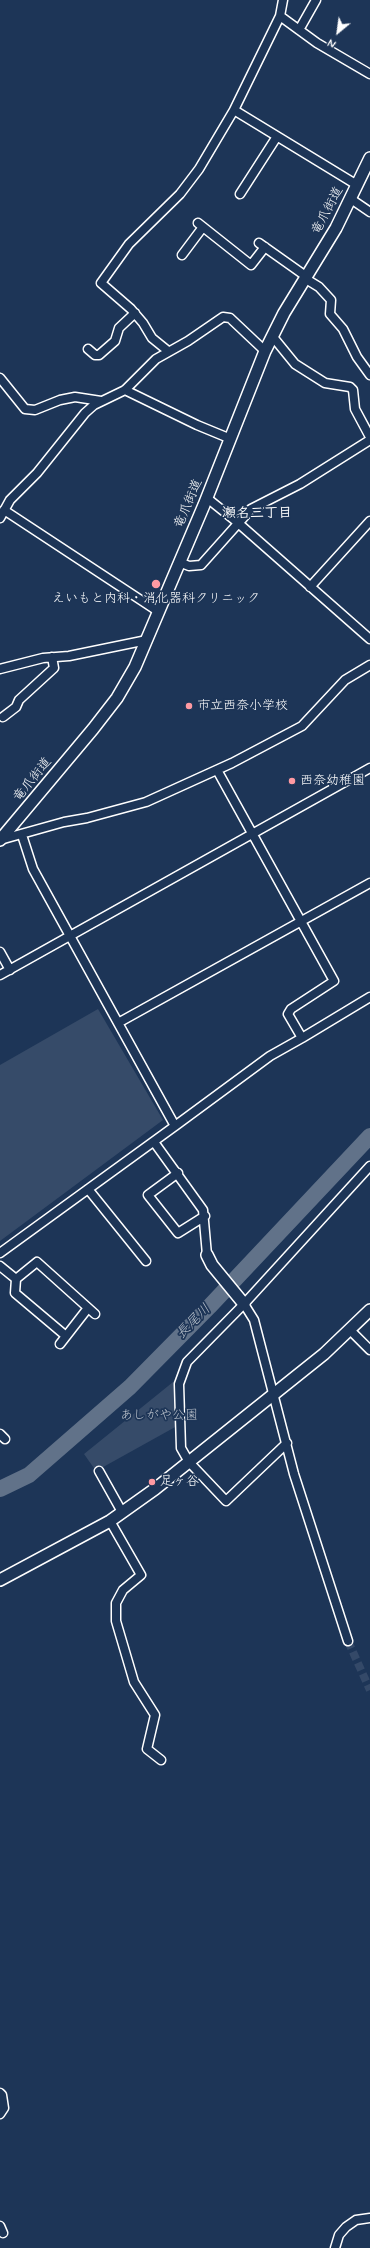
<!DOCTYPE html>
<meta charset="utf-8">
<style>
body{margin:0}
#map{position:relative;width:370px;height:2248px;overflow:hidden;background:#1d3557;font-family:Mynerve,sans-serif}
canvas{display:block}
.north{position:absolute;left:318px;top:12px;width:40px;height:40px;-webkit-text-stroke:3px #1d3557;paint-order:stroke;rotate:209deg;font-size:11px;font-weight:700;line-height:16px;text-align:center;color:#fff}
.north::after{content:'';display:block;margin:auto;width:14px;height:18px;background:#fff;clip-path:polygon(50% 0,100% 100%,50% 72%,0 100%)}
</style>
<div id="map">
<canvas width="370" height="2248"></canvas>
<div class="north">N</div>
</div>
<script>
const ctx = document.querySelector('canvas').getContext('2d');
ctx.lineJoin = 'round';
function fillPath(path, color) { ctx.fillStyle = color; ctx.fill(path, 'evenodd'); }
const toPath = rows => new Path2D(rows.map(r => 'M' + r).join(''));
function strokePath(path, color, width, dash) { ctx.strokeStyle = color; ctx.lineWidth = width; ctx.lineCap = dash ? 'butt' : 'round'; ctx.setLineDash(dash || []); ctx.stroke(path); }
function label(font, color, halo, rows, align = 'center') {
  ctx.font = font + ' Mynerve,"Klee One",sans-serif'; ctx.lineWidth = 3.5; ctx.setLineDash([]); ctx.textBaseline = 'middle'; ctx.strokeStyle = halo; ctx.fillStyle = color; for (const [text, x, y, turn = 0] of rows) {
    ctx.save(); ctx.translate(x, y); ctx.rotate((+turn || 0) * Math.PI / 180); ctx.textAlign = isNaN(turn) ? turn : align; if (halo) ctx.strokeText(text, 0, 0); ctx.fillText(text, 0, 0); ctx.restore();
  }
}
fillPath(toPath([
 [98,1009,163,1120,0,1241,0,1065],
 [178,1378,175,1404,177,1426,96,1471,84,1454]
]), '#364b69');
strokePath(toPath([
 [0,1489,29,1475,130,1387,209,1307,370,1136]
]), '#617289', 16);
strokePath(toPath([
 [348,1641,370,1690]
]), '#344968', 8, [8, 4]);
const street = toPath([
 [283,0,280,16,234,110,357,185],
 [280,16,317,43,370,74],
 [299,30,316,0],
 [240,194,276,138],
 [351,199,370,212],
 [198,223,251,265,265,247],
 [259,243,307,277],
 [182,255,203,227],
 [306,279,319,287,331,300,330,314,343,329,357,357,370,375],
 [273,337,295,364,325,383,350,387,353,390,355,409,370,437],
 [88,349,95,355,99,355,115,341,119,328,135,313],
 [168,351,152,338,143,323,131,309,101,283,129,244,180,194,199,169,234,110],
 [0,378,25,409,35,410,60,400,75,397,101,401],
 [125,390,197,425,231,439],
 [207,498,237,522,370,639],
 [4,510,159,612],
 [0,518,10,500,37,473,85,413,94,405,125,390,156,359,188,341,223,317,230,318,265,351],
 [179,562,189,566,201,565,251,509,300,484,370,440],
 [310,587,370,521],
 [0,669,43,658,69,656,147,640],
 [3,717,16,707,19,700,54,668,52,657],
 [22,835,33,869,175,1126,270,1056,302,1038,288,1014,291,1009,334,981,217,770],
 [0,840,64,822,87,818,146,802,232,763,302,726,345,680,370,665],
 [0,952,10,970],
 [0,975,370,768],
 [118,1023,370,883],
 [302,1038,370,997],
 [154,1142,203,1210,207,1255],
 [178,1173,148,1195,178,1233,205,1216],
 [88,1189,146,1261],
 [0,1253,175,1126],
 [0,1266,16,1279,37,1262,95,1314],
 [16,1279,15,1293,66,1336],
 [244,1304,254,1320,294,1474,348,1641],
 [350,1330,370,1350],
 [60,1344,88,1308],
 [0,1434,5,1439],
 [287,1443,226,1501,189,1462,181,1448,179,1384,187,1362,244,1304,370,1166],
 [99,1471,122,1512],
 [110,1521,141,1575,123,1590,116,1603,116,1621,134,1682,155,1715,147,1749,161,1760],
 [0,2093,2,2095,4,2108,0,2114],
 [0,2226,3,2233],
 [335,2248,339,2235,346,2227,356,2220,370,2218]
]);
const secondary = toPath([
 [0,840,93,729,117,698,135,667,204,505,265,351,284,313,336,228,370,158],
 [207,1255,212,1265,244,1304],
 [0,1580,110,1521,155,1489,324,1354,370,1310]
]);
strokePath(street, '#fff', 11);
strokePath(secondary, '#fff', 14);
strokePath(street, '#1d3557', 8);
strokePath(secondary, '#1d3557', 11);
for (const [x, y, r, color] of [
 [156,584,5,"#ff9aa2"],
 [189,706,4,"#ff9aa2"],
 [292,781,4,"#ff9aa2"],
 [152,1482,4,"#ff9aa2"]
]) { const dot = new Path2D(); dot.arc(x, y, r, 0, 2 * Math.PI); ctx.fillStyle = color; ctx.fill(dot); strokePath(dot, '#1d3557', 1.5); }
label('13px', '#fff', '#1d3557', [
 ["竜爪街道",328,211,-62],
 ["竜爪街道",189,504,-67],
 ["竜爪街道",33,780,-51]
]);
label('13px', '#fff', '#1d3557', [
 ["えいもと内科・消化器科クリニック",156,599,"center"],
 ["市立西奈小学校",197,706],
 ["西奈幼稚園",300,781],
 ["足ヶ谷",160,1482]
], 'left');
label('13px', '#b9c0ca', '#1d3557', [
 ["あしがや公園",159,1416]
]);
label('bold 14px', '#fff', '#1d3557', [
 ["瀬名三丁目",257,514]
]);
label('italic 14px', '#b8c0ca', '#1d3557', [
 ["長尾川",194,1322,-45]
]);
</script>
